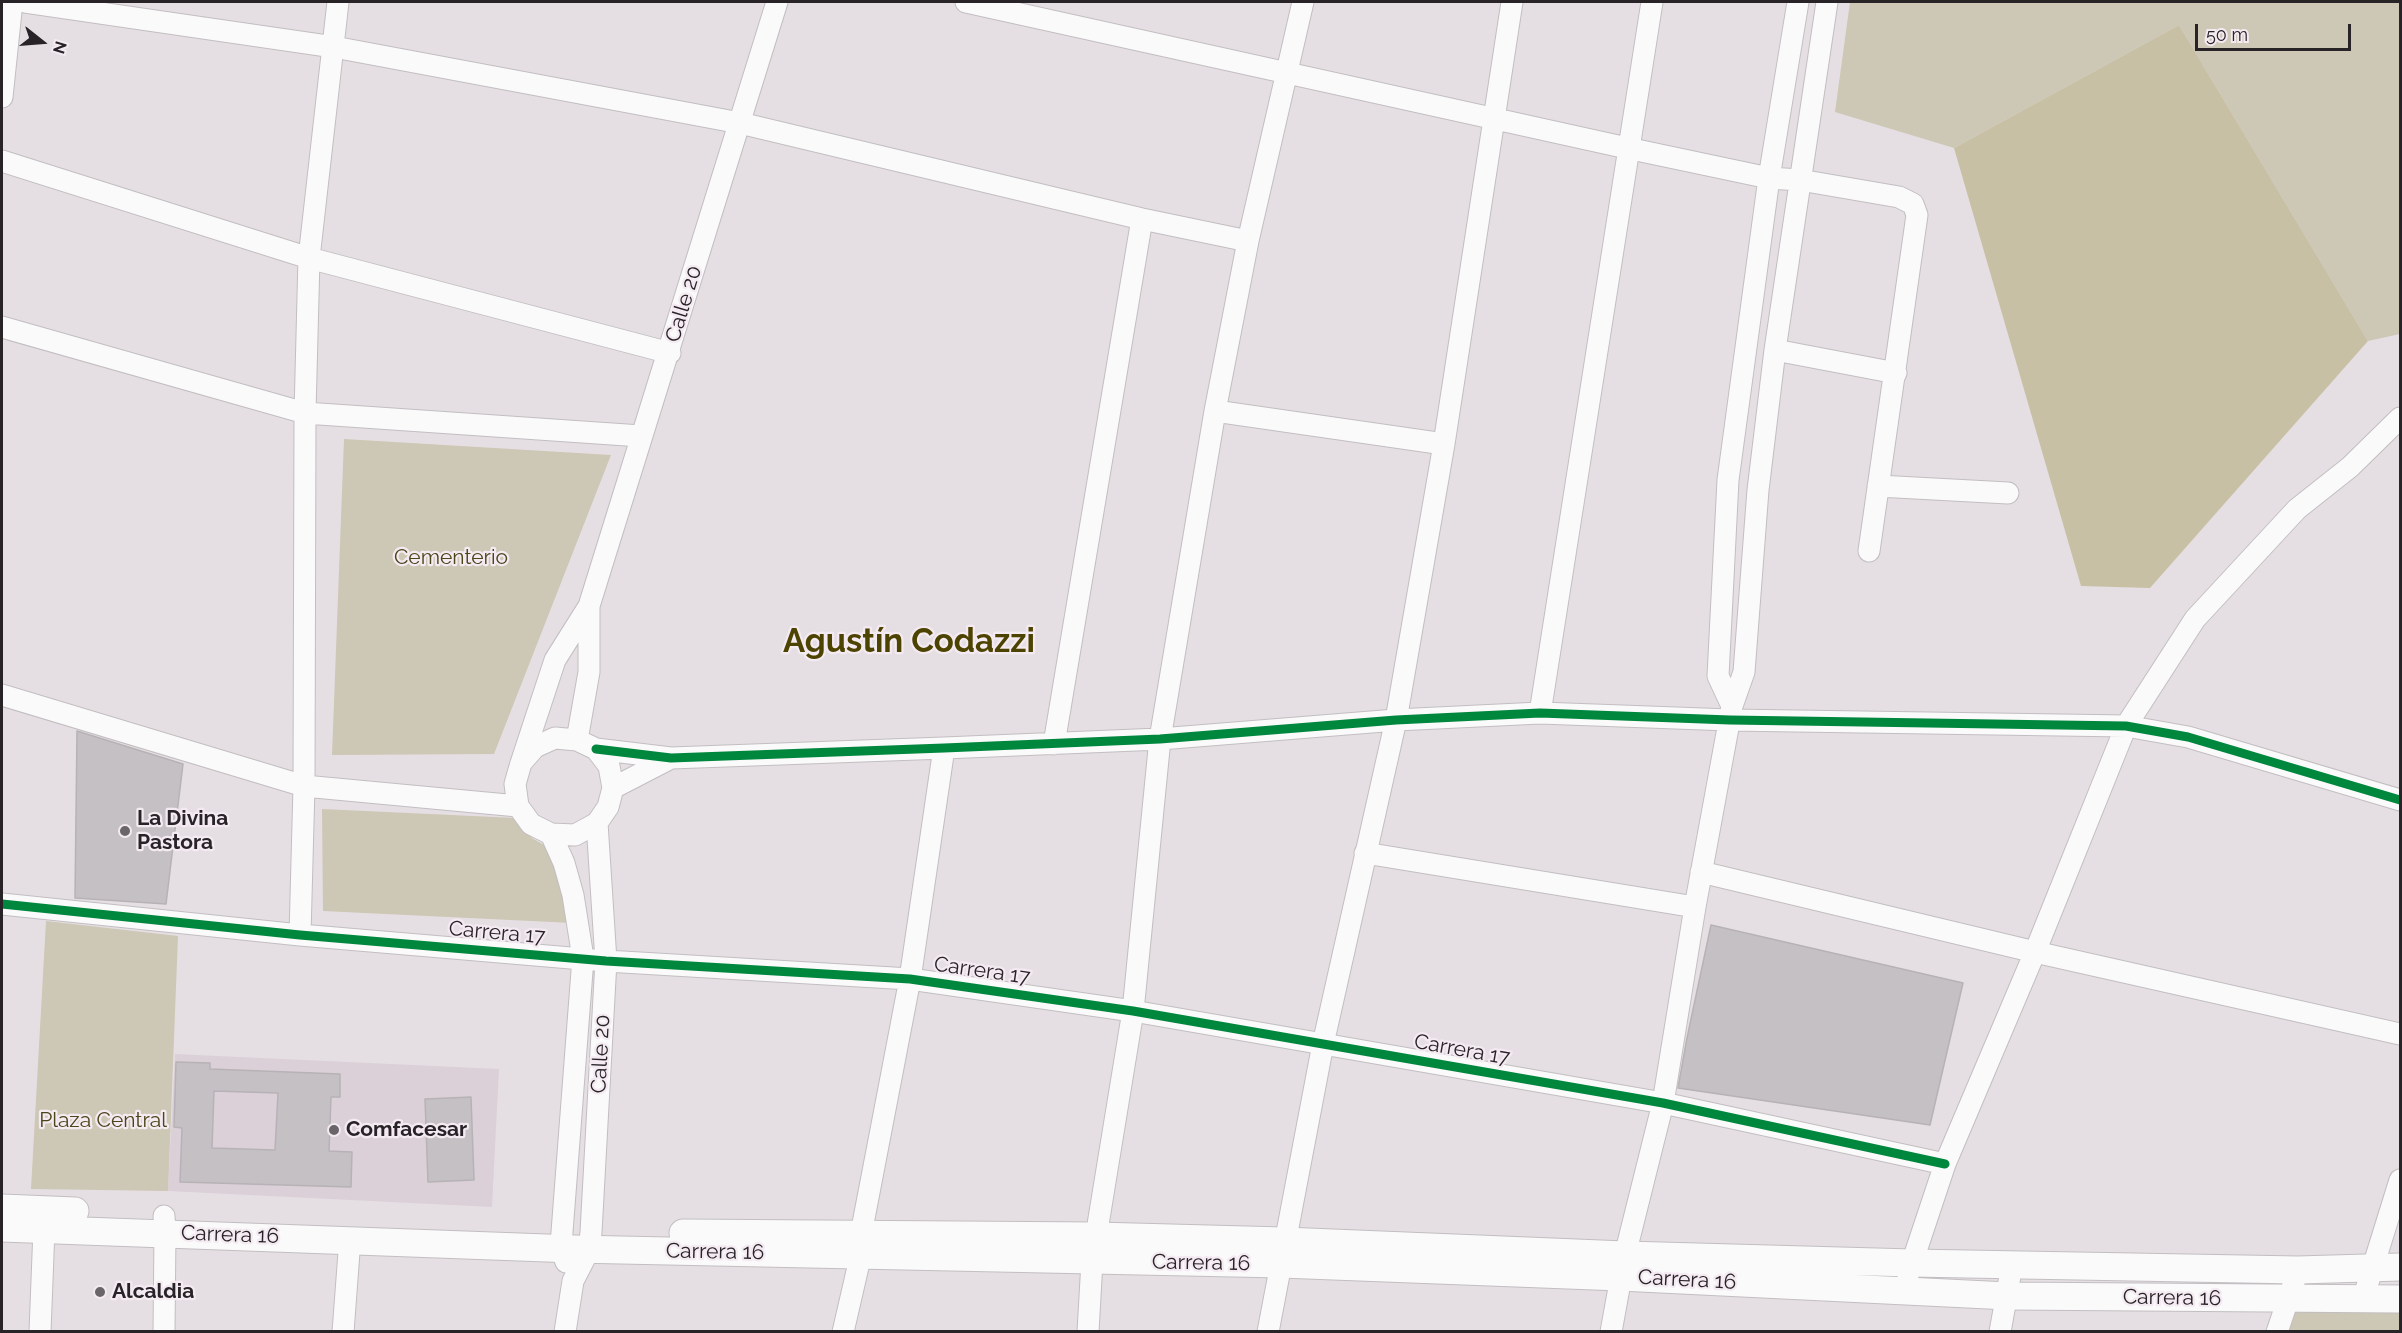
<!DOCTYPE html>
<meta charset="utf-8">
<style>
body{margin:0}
#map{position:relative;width:2402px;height:1333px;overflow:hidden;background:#e5dfe3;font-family:Raleway,sans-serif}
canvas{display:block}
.frame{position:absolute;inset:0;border:3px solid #272326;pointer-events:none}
.north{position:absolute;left:12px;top:12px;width:60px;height:60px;-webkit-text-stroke:4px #f4eaf1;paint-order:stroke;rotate:107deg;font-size:16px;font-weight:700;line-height:24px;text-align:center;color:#272326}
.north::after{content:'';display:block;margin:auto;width:21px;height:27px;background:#272326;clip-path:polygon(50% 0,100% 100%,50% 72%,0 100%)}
.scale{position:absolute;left:2195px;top:24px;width:156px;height:27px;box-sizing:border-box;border:3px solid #272326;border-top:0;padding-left:8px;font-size:18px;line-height:21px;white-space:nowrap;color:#272326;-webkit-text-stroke:4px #f4eaf1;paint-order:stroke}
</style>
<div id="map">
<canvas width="2402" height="1333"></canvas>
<div class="frame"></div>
<div class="north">N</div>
<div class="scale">50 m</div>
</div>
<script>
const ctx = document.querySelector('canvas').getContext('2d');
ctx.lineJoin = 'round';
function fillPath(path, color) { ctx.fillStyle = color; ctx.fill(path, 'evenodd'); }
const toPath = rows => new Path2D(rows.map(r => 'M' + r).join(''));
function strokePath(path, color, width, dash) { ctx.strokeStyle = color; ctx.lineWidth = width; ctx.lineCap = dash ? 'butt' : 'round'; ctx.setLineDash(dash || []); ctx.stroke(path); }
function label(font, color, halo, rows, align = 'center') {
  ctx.font = font + ' Raleway,sans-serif'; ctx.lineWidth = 4.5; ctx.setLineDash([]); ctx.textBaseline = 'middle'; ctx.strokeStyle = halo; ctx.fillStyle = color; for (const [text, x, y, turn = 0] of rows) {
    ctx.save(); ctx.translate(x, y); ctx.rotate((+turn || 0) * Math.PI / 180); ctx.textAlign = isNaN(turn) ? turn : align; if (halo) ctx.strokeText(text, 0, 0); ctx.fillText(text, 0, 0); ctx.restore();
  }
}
fillPath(toPath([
 [175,1054,499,1069,492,1207,168,1191]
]), '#dbd0d8');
fillPath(toPath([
 [1850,2,2400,2,2400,334,2368,341,2179,25,1954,148,1835,112],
 [344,439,611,455,494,754,332,755],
 [322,809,516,818,532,838,544,845,562,870,573,923,323,911],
 [46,921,178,936,168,1191,31,1189],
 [2295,1310,2400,1311,2400,1331,2289,1332]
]), '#cdc7b5');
fillPath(toPath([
 [2179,25,2368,341,2150,588,2081,586,1954,148]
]), '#c8c0a4');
const building = toPath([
 [77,731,183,764,166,904,75,898,77,731],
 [1711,925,1963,983,1930,1125,1678,1088,1687,1038,1711,925],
 [176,1062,210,1063,210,1069,340,1074,340,1097,331,1097,329,1151,352,1152,351,1187,180,1182,182,1128,174,1127,176,1062],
 [214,1091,278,1093,275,1150,212,1148,214,1091],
 [471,1097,474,1180,428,1182,425,1099,471,1097]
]);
fillPath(building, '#c4c0c3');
strokePath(building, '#b7b2b5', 1.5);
const minor = toPath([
 [25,2,334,47,740,123,1142,219,1248,241],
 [966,2,1627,148,1769,178,1800,180,1899,197,1913,204,1917,215,1869,551],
 [2,97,12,2],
 [2,161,309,258,670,353],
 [2,327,305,413,641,436],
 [1775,350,1896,373],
 [1215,411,1444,444],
 [1878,486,2008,493],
 [2,695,304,786,518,806,531,824,551,834,575,835,597,823,608,807,613,788,609,766,596,749,577,740,555,738,535,747,521,763,515,784,518,806],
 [1732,706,1718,676,1728,480,1769,178,1798,2],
 [1540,713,1652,2],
 [577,740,589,672,589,607],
 [1054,744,1142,219],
 [596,749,671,758,944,748,1160,739,1396,720,1540,713,1730,720,2126,726,2188,737,2400,800],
 [522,760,555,660,589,606,777,2],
 [613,788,671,758],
 [551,834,564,863,573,895,583,958,562,1232,561,1249,566,1262],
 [1365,853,1695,907],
 [1701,872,2035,952,2400,1034],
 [2,904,300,935,606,961,910,979,1133,1011,1663,1103,1945,1164],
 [300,935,304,786,305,413,309,258,338,2],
 [164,1216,165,1233,164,1332],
 [1908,1275,1945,1164,2035,952,2126,726,2195,619,2297,509,2350,467,2400,418],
 [2363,1299,2400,1180],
 [40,1332,44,1229],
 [343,1332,350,1239],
 [565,1332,573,1281,589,1250,591,1232,606,961,597,823],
 [843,1332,861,1254,861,1234,910,979,944,748],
 [1088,1332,1092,1261,1133,1011,1160,739,1215,411,1248,241,1303,2],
 [1268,1332,1323,1044,1396,720,1444,444,1512,2],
 [1611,1332,1625,1255,1663,1103,1695,907,1732,706,1744,672,1758,490,1775,350,1827,2],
 [2000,1332,2012,1265],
 [2277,1332,2298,1270]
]);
const major = toPath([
 [2,1208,75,1211],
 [2,1228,574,1249,1281,1264,1620,1277,2008,1296,2400,1299],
 [683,1233,1096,1236,1284,1241,1625,1255,1912,1263,2298,1270,2400,1267]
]);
strokePath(minor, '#c2bec1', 23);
strokePath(major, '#c2bec1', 29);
strokePath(minor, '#fbfafb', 21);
strokePath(major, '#fbfafb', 27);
strokePath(toPath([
 [596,749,671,758,944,748,1160,739,1396,720,1540,713,1730,720,2126,726,2188,737,2400,800],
 [2,904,300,935,606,961,910,979,1133,1011,1663,1103,1945,1164]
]), '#00873e', 9);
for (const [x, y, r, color] of [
 [125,831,6,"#6a6568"],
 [334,1130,6,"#6a6568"],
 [100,1292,6,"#6a6568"]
]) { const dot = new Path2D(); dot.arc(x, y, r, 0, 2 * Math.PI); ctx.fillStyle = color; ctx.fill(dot); strokePath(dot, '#f4eaf1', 2); }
label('21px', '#272326', '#f4eaf1', [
 ["Calle 20",684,304,-73],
 ["Carrera 17",497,933,5],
 ["Carrera 17",982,971,8],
 ["Carrera 17",1462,1050,10],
 ["Calle 20",601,1054,-87],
 ["Carrera 16",230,1235,2],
 ["Carrera 16",715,1252,1],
 ["Carrera 16",1201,1263,1],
 ["Carrera 16",1687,1280,3],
 ["Carrera 16",2172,1298,1]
]);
label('21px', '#4d451a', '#f4eaf1', [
 ["Cementerio",451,558],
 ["Plaza Central",103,1121]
]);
label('bold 21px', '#272326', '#f4eaf1', [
 ["La Divina",137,819],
 ["Pastora",137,843],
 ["Comfacesar",346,1130],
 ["Alcaldia",112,1292]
], 'left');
label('bold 33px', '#4d4300', '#f4eaf1', [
 ["Agustín Codazzi",909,642]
]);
</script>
